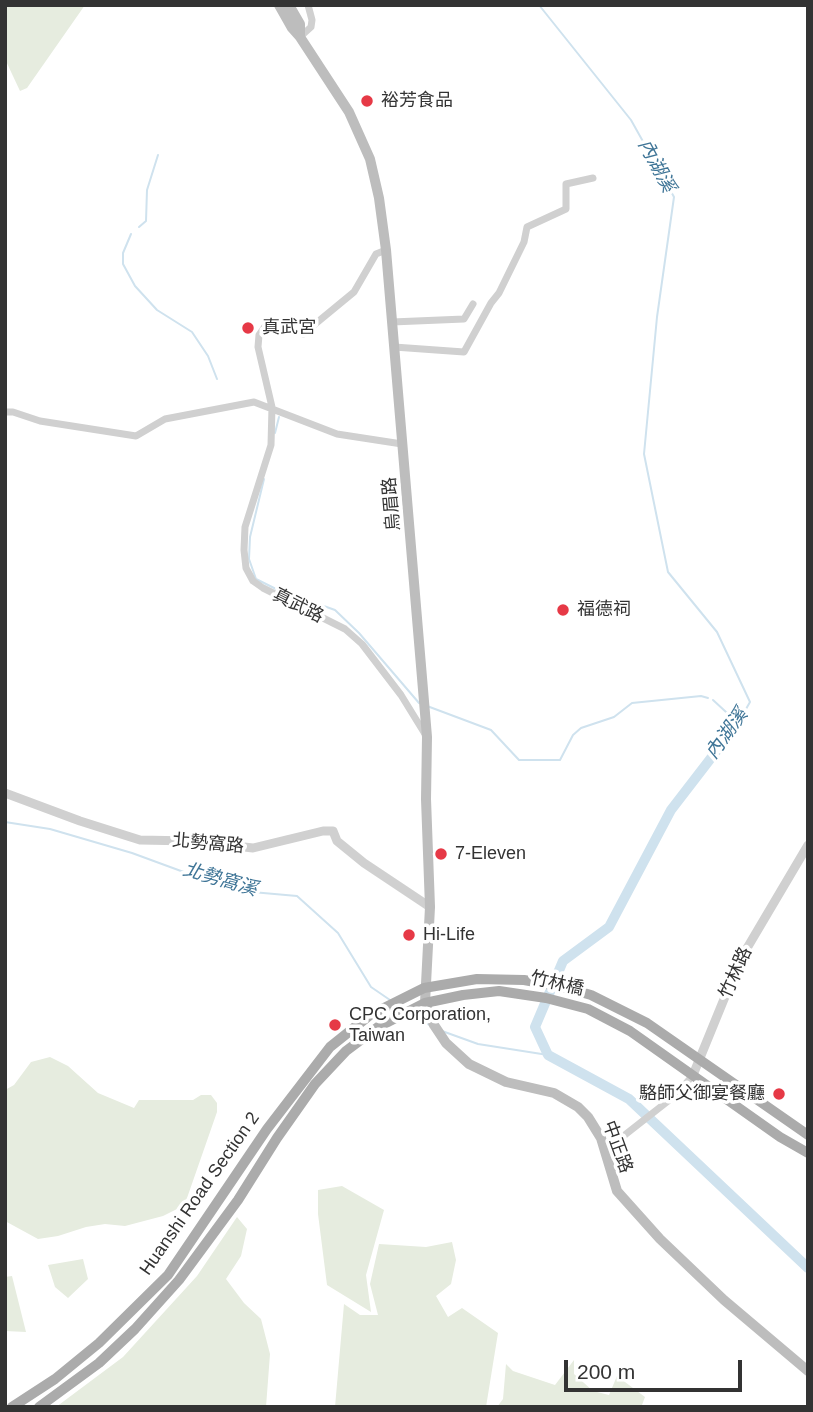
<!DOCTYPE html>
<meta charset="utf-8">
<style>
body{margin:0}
#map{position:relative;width:813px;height:1412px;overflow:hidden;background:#fff;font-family:Helvetica,sans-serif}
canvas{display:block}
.frame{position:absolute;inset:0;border:7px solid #333;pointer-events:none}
.scale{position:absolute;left:564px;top:1360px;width:178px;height:32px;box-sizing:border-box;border:4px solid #333;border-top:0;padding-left:9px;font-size:21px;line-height:24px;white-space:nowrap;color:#333;-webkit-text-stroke:5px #fff;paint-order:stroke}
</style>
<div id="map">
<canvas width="813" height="1412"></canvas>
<div class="frame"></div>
<div class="scale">200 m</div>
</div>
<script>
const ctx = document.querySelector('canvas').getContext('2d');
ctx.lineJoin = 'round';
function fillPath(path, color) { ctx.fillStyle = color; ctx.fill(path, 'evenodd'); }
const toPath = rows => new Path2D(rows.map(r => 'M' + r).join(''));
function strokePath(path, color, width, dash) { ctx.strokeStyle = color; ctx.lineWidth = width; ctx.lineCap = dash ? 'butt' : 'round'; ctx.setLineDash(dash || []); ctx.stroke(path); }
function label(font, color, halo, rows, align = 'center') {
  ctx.font = font + ' Helvetica,"Noto Sans TC",sans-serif'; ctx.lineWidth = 7; ctx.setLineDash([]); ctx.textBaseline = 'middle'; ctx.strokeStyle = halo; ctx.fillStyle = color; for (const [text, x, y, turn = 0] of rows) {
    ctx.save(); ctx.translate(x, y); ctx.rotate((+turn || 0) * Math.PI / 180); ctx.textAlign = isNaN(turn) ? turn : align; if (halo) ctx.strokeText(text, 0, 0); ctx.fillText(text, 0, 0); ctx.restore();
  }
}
fillPath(toPath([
 [5,5,85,5,27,88,20,91,5,59],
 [50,1057,68,1066,98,1093,134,1108,139,1100,193,1100,201,1095,211,1095,217,1103,217,1112,187,1198,181,1207,163,1216,125,1226,105,1224,86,1227,58,1236,38,1239,5,1221,5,1090,14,1085,31,1062],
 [342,1186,384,1210,366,1275,371,1312,327,1285,318,1214,318,1190],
 [237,1217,247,1229,241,1256,226,1279,244,1303,261,1319,270,1354,266,1407,56,1407,123,1357,197,1276],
 [452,1242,456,1260,451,1284,436,1296,448,1317,462,1308,498,1333,486,1407,335,1407,344,1304,360,1315,378,1315,370,1284,379,1244,426,1247],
 [83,1259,88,1279,68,1298,55,1287,48,1265],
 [12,1276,26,1332,5,1331,5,1277],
 [574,1360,574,1374,593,1391,609,1395,617,1376,645,1397,642,1405,639,1407,497,1407,503,1399,506,1364,513,1371,555,1385]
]), '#e6ecdf');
strokePath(toPath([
 [539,5,631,120,674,197,657,317,644,454,668,572,717,632,750,702,738,723,713,700],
 [139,227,146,221,147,190,158,155],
 [131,234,123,253,123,264,135,286,157,310,192,332,208,356,217,379],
 [275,433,279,417],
 [264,479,250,537,249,559,256,579,276,589,335,610,359,633,419,703],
 [427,706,491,730,519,760,560,760,573,735,581,728,614,717,632,703,701,696,708,698],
 [5,822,50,829,132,853,200,878,252,892,297,896,338,933,371,987,390,1000],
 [412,1015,431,1026],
 [442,1031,478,1044,548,1055]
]), '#cfe2ee', 2);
strokePath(toPath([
 [738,723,671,810,609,927,563,961,535,1027,548,1055,629,1099,808,1268]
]), '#cfe2ee', 10);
strokePath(toPath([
 [300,37,311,27,312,20,308,5],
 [386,250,376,254,354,292,303,334,287,324,276,322,266,325,259,335,258,347,272,407,271,445,245,527,244,550,246,568,253,581,263,588,345,629,362,644,401,695,425,734],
 [392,322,464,319,473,304],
 [394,347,464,352,491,303,499,293,524,242,527,227,566,209,566,184,593,178],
 [5,412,13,412,40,421,136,436,165,419,254,402,337,434,402,444],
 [606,1153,626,1134,677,1094,693,1075]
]), '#d0d0d0', 7);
strokePath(toPath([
 [5,793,80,821,140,840,191,841,253,848,323,831,333,831,337,841,364,863,430,907],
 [693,1075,740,960,808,845]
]), '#d0d0d0', 9);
strokePath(toPath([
 [279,5,292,28,300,37,349,112,370,159,379,198,386,250,427,737,426,799,430,907,425,1003,434,1025,446,1043,469,1064,506,1082,554,1093,578,1107,588,1117,601,1138,617,1191,660,1239,724,1300,808,1371],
 [289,5,300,24,300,37]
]), '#bdbdbd', 10);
strokePath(toPath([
 [12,1407,55,1379,99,1343,168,1275,267,1129,330,1047,370,1015,424,988,477,979,524,980,563,987,591,995,647,1023,808,1135],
 [39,1407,99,1363,135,1329,179,1280,238,1200,277,1138,315,1084,346,1051,378,1027,425,1003,463,995,499,991,546,998,588,1009,630,1031,780,1137,808,1153]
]), '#ababab', 10);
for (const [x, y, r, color] of [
 [367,101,7,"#e63946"],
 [248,328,7,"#e63946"],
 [563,610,7,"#e63946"],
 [441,854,7,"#e63946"],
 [409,935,7,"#e63946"],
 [335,1025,7,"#e63946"],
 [779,1094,7,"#e63946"]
]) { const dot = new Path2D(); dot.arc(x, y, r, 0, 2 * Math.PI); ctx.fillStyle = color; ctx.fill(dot); strokePath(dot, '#fff', 2.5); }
label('18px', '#333', '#fff', [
 ["裕芳食品",381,101],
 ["真武宮",262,328],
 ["福德祠",577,610],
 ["7-Eleven",455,854],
 ["Hi-Life",423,935],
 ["CPC Corporation,",349,1015],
 ["Taiwan",349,1036],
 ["駱師父御宴餐廳",765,1094,"right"]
], 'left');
label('18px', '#333', '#fff', [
 ["烏眉路",392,504,-95],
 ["真武路",298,606,27],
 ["北勢窩路",208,844,5],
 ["竹林路",736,973,-66],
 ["竹林橋",557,984,13],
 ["中正路",617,1147,70],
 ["Huanshi Road Section 2",200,1194,-55]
]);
label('italic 19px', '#3f7597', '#fff', [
 ["內湖溪",656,166,62],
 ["內湖溪",727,734,-54],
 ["北勢窩溪",220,880,16]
]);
</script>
